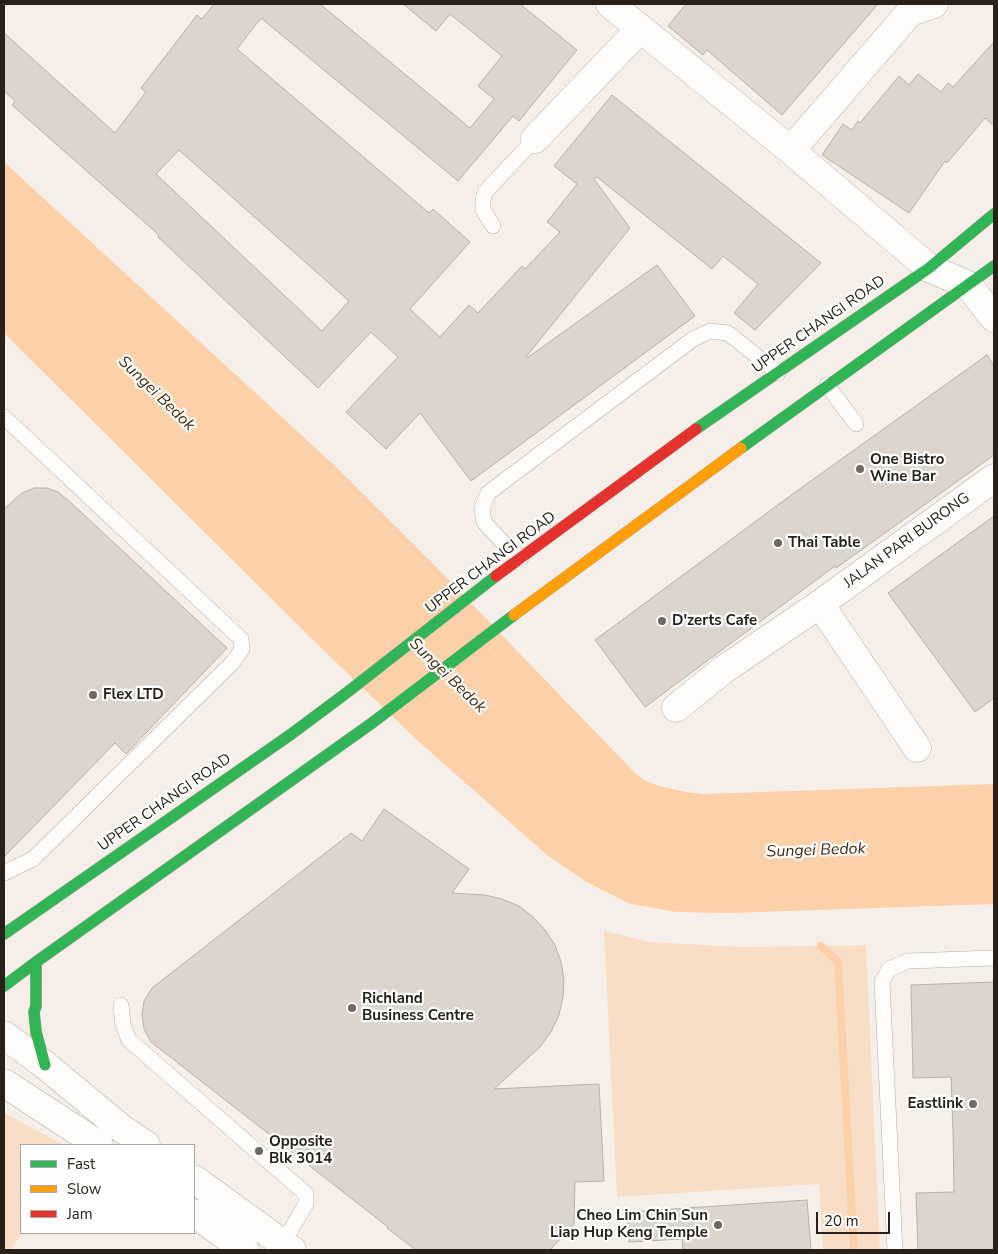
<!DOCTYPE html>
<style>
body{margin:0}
#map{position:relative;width:998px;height:1254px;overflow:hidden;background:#f6efe9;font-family:"Nunito Sans",sans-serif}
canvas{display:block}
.frame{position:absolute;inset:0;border:5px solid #282019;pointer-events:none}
.legend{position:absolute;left:20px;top:1144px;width:175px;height:90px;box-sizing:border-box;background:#fff;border:1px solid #a9a6a3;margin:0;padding:6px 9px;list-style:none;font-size:15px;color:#282019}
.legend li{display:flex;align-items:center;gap:10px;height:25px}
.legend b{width:25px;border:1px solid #a9a6a3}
.scale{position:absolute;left:816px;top:1212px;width:74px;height:22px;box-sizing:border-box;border:2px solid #282019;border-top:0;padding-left:6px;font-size:15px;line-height:18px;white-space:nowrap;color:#282019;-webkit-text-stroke:4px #fff;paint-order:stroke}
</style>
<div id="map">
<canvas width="998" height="1254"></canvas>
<div class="frame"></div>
<ul class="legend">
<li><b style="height:6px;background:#30b455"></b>Fast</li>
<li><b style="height:6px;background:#ff9f0a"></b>Slow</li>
<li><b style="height:6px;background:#e5322d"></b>Jam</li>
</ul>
<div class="scale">20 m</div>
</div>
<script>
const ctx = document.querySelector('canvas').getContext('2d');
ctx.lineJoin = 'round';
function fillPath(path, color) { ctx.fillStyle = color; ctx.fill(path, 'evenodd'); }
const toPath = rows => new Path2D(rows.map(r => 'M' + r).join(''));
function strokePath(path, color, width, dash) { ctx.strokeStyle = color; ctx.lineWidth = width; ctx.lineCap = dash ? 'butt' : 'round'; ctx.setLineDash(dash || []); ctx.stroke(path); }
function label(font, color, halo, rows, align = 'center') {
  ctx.font = font + ' "Nunito Sans",sans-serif'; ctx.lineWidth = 4.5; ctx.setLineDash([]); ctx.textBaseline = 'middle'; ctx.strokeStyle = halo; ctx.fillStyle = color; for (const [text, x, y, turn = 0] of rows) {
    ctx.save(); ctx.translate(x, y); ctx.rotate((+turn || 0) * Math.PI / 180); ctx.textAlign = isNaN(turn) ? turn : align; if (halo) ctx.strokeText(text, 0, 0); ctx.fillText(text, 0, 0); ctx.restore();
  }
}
fillPath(toPath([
 [604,931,649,942,743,947,866,945,880,1250,823,1250,819,1184,617,1197],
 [4,1113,64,1145,21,1145,21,1233,23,1233,10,1250,4,1250]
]), '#f8dec7');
fillPath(toPath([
 [4,162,334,465,440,571,636,774,646,781,659,786,686,792,703,794,994,784,994,904,730,913,677,912,630,904,585,881,547,855,417,740,316,643,4,333]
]), '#fcd1a9');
strokePath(toPath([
 [821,946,838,962,854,1250]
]), '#fcd1a9', 8);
const building = toPath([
 [214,4,320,4,470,128,494,99,478,86,502,56,450,14,436,31,403,4,520,4,577,50,519,121,513,116,458,181,261,18,237,49,429,213,433,209,470,242,410,309,440,337,469,305,478,313,522,266,525,269,560,232,547,222,577,184,554,166,612,95,821,263,755,330,734,313,758,284,723,256,712,269,597,177,594,179,630,228,526,357,527,358,657,265,695,316,471,481,420,413,386,449,346,412,398,357,371,332,318,388,158,237,159,235,12,105,15,101,4,91,4,33,115,133,146,92,141,88,197,15,202,19,214,4],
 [179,150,349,301,322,331,156,174,179,150],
 [686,4,878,4,782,115,707,50,703,55,668,26,686,4],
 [994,42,994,126,985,118,947,163,945,161,909,213,822,155,843,124,852,130,858,121,860,123,899,76,909,85,918,74,941,92,948,83,953,87,994,42],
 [987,355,994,366,994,455,836,568,835,566,645,707,595,640,794,493,987,355],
 [34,488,47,488,58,492,68,500,227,648,126,754,115,743,4,857,4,509,22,493,34,488],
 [994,516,994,698,975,712,888,593,994,516],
 [384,809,469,869,452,893,485,895,502,899,519,906,533,917,545,930,555,945,561,962,564,979,563,997,559,1015,551,1032,540,1047,494,1089,599,1084,604,1181,575,1182,574,1224,550,1250,416,1250,387,1228,388,1227,151,1042,144,1029,142,1015,144,1001,152,988,351,833,362,841,384,809],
 [994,982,994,1250,918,1250,916,1193,954,1192,953,1131,951,1077,913,1078,911,985,994,982],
 [807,1200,811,1250,683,1250,682,1239,629,1242,627,1212,807,1200]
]);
fillPath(building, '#dcd5ce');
strokePath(building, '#b7b0aa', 1);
const lane = toPath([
 [493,226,483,210,483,199,486,191,535,139],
 [827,385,856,424],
 [4,417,241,639,242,649,234,661,33,859,4,873],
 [521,558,506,546,484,522,482,509,488,493,693,339,710,331,728,333,778,373],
 [121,1005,123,1025,129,1040,306,1194,306,1204,283,1243],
 [895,1250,882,982,889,969,908,961,994,958]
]);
const street = toPath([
 [610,4,788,148,929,268,968,285,994,318],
 [535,139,640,29],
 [788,148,799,141,910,12,934,4],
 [820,604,917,748],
 [676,708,723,670,820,604,994,478],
 [4,1035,45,1065,121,1128,146,1145],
 [4,1083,99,1145],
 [194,1179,292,1250],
 [194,1213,245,1250]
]);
const fast = toPath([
 [696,429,929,268,994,214],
 [741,448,994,266],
 [4,934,290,735,345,694,496,576],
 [36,962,36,1006,34,1012,36,1032,45,1065],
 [4,986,36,962,372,723,514,615]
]);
const slow = toPath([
 [514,615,741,448]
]);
const jam = toPath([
 [496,576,696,429]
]);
strokePath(lane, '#b6afa9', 16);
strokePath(street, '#b6afa9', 29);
strokePath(fast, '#b6afa9', 12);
strokePath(slow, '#b6afa9', 12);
strokePath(jam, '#b6afa9', 12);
strokePath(lane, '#fefdfc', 15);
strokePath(street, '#fefdfc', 28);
strokePath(fast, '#30b455', 11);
strokePath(slow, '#ff9f0a', 11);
strokePath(jam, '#e5322d', 11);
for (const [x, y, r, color] of [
 [860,469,5,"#706862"],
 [778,543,5,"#706862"],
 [662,621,5,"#706862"],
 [93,695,5,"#706862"],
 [352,1008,5,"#706862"],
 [973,1104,5,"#706862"],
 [259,1151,5,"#706862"],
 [718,1225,5,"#706862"]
]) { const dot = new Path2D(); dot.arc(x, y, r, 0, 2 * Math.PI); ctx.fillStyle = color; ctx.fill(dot); strokePath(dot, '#fff', 2); }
label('15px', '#282019', '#fff', [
 ["UPPER CHANGI ROAD",819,325,-35],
 ["JALAN PARI BURONG",907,541,-36],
 ["UPPER CHANGI ROAD",491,563,-37],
 ["UPPER CHANGI ROAD",165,803,-35]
]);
label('bold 15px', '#282019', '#fff', [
 ["One Bistro",870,460],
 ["Wine Bar",870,477],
 ["Thai Table",788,543],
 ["D'zerts Cafe",672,621],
 ["Flex LTD",103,695],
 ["Richland",362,999],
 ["Business Centre",362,1016],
 ["Eastlink",963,1104,"right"],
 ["Opposite",269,1142],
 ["Blk 3014",269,1159],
 ["Cheo Lim Chin Sun",708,1216,"right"],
 ["Liap Hup Keng Temple",708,1233,"right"]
], 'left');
label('italic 16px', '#45290a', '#fff', [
 ["Sungei Bedok",156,394,44],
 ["Sungei Bedok",447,676,44],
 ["Sungei Bedok",816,851,-2]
]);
</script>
